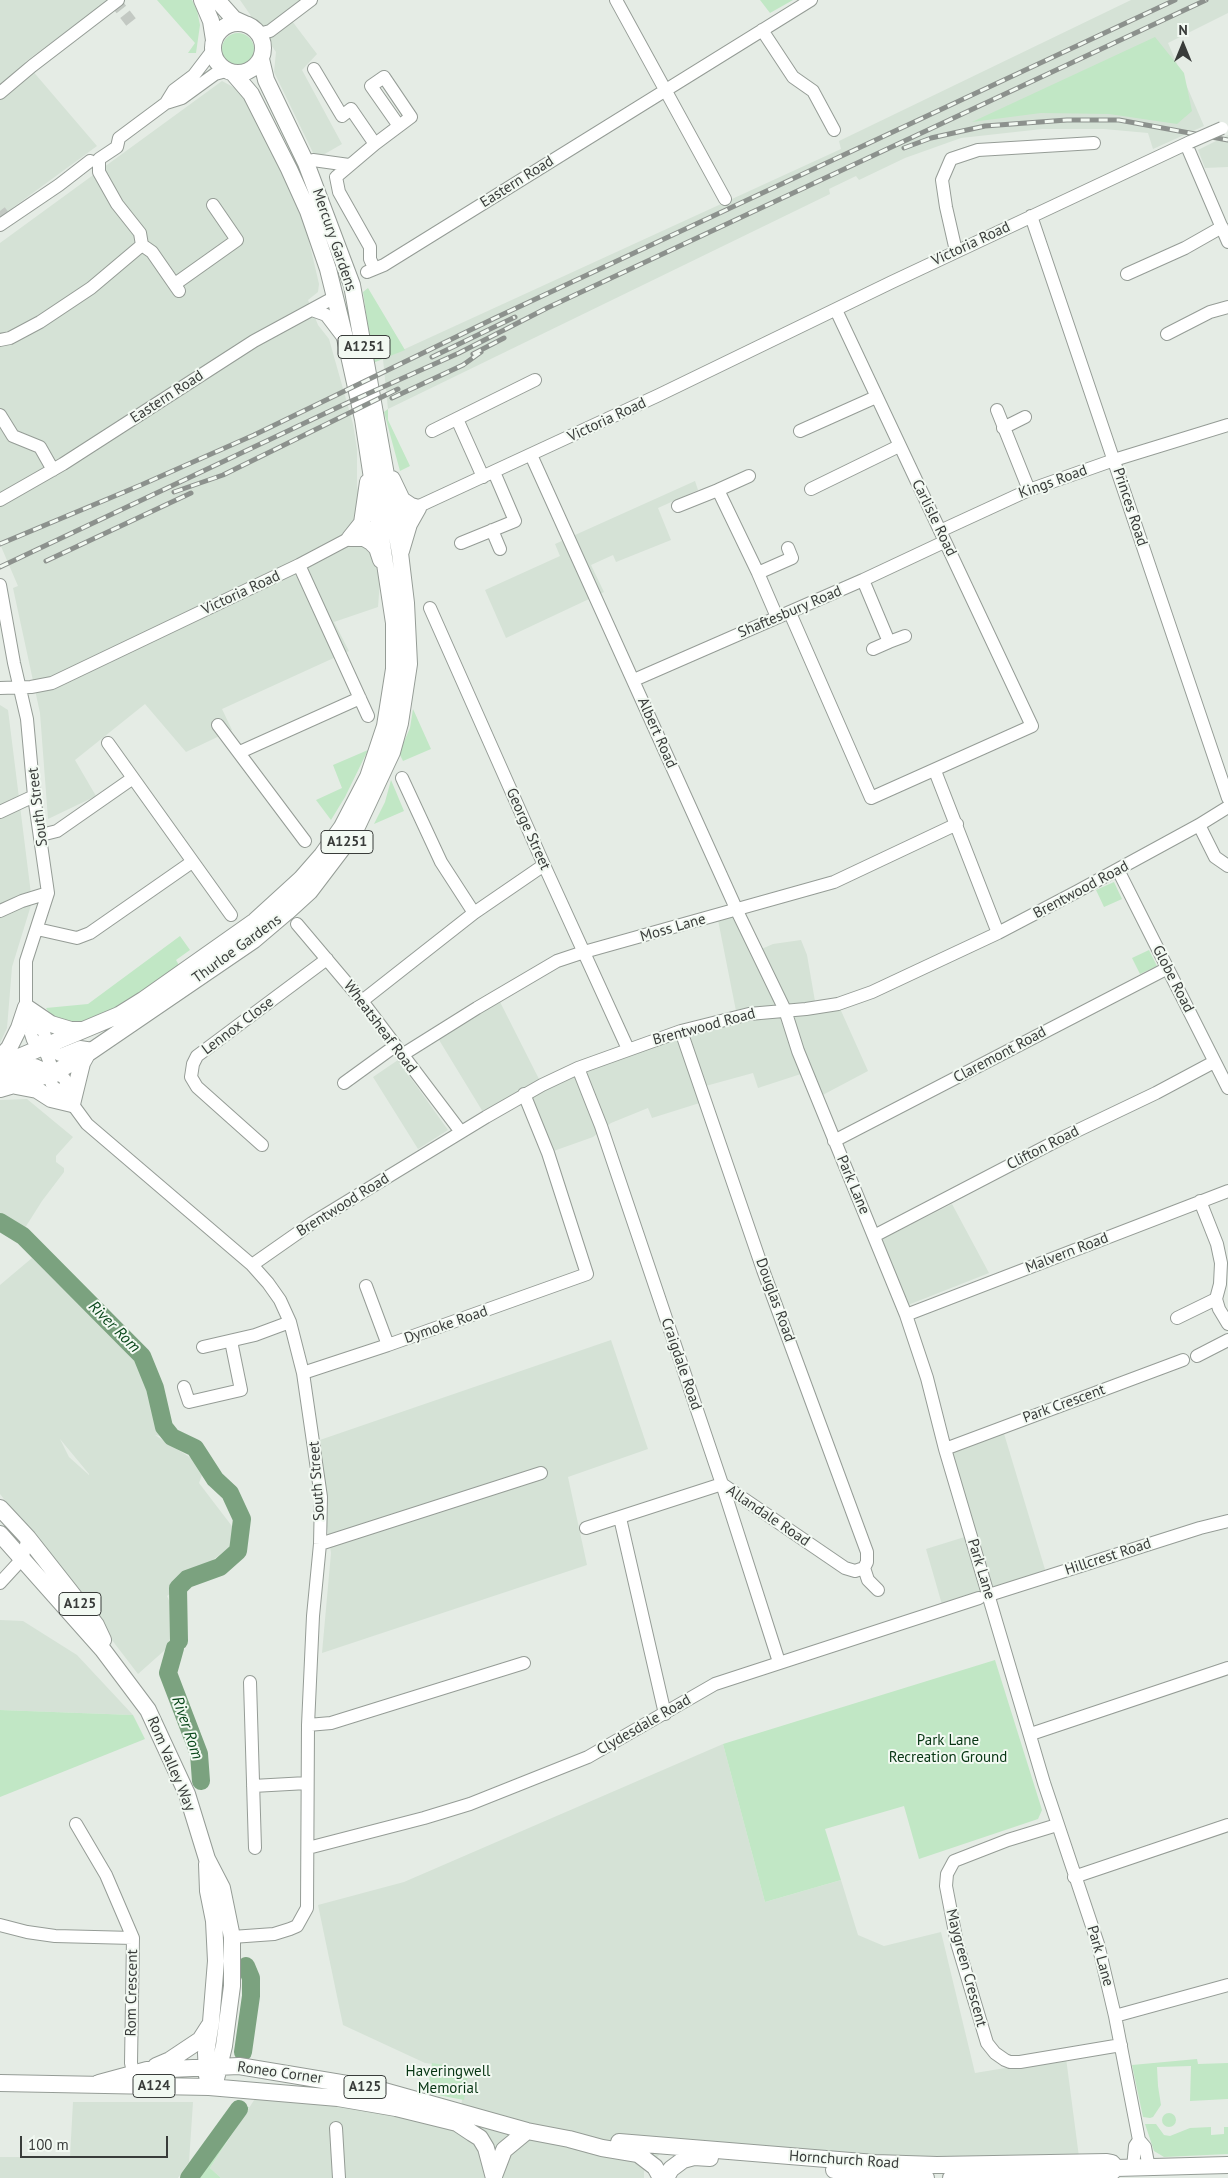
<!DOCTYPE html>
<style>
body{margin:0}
#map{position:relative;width:1228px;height:2178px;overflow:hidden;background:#e5ece5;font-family:"PT Sans",sans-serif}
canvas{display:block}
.north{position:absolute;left:1158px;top:20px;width:50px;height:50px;-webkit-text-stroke:4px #f2f9f2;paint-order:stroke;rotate:0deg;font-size:14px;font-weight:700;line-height:20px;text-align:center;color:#393c3a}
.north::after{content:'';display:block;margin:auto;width:18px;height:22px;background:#393c3a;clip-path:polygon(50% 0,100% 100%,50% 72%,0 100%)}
.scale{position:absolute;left:20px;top:2136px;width:148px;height:22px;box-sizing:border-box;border:2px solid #393c3a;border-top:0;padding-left:6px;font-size:15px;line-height:18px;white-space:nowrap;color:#393c3a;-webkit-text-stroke:4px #f2f9f2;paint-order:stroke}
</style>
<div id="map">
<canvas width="1228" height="2178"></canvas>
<div class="north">N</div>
<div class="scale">100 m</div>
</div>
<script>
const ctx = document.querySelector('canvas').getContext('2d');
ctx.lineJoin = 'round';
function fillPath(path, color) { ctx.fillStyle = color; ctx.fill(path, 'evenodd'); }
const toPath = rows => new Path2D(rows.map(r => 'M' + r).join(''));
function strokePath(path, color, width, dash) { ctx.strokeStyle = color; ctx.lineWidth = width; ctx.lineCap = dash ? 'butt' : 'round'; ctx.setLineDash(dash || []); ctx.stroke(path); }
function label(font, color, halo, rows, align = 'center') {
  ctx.font = font + ' "PT Sans",sans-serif'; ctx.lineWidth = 4; ctx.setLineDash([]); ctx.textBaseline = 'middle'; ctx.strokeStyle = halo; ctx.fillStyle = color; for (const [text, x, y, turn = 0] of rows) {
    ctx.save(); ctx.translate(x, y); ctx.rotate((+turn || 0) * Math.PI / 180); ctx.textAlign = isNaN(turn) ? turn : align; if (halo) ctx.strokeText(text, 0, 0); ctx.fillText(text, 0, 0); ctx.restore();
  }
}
fillPath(toPath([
 [0,0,109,0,25,62,97,146,0,217],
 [240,0,312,0,289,17,317,54,302,70,342,144,316,159,274,72,276,52],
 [1131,0,1228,0,1228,13,1168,43,1204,126,1153,149,1148,133,1104,129,1042,129,961,138,905,158,859,180,856,176,829,189,830,194,388,409,383,359,841,149,839,141],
 [222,81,246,94,304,220,319,284,318,292,308,300,318,325,329,339,353,424,357,449,357,486,380,580,378,607,334,622,349,651,222,709,232,730,186,752,145,704,75,760,96,796,48,819,40,713,13,588,18,586,0,544,0,243],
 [1228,135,1228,167,1205,168,1198,150],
 [695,481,698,490,658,508,671,540,616,562,613,555,591,565,604,592,506,638,485,590,560,556,555,544],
 [0,705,8,710,32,902,12,967,7,1028,0,1043],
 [739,915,757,951,773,944,801,940,807,955,816,1007,838,1004,868,1071,817,1098,807,1072,758,1088,753,1073,702,1087,706,1101,652,1118,648,1108,611,1123,593,1137,548,1153,527,1100,486,1117,436,1035,497,996,542,1085,737,1016,718,920],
 [398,1060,448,1130,418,1149,373,1077],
 [27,1099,73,1137,56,1156,56,1162,64,1168,64,1172,42,1201,23,1231,0,1215,0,1100],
 [952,1204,989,1273,908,1305,882,1239],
 [32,1258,141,1365,154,1400,160,1436,155,1435,205,1467,199,1483,241,1538,167,1596,184,1633,138,1674,0,1494,0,1285],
 [60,1439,89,1474,89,1475,69,1457],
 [611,1340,648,1449,568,1477,587,1565,322,1653,331,1553,314,1442],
 [1002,1427,1047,1576,943,1608,926,1549,971,1535,945,1449],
 [0,1620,23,1621,77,1655,133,1715,0,1710],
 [723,1744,765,1902,841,1880,858,1935,884,1946,941,1932,975,2073,1066,2058,1079,2157,962,2160,811,2153,672,2141,644,2171,644,2178,221,2178,210,2168,260,2091,457,2123,469,2069,425,2063,343,2025,318,1905,404,1882],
 [73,2102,193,2102,189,2162,178,2178,0,2178,0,2157,70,2157]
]), '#d5e2d6');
fillPath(toPath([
 [157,0,192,0,197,10,200,25,196,53,188,53,195,43],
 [760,0,793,0,770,13],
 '222 49a16 16 0 1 1 32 0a16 16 0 1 1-32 0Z',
 [1155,37,1184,73,1192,111,1177,124,1109,114,1041,113,972,122],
 [368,288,405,350,373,363,363,292],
 [388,409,388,420,410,466,400,471,384,412],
 [413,709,431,749,403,761,399,753,410,728],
 [368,750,345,797,331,820,316,800,342,788,333,765],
 [391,780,404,811,374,824,385,802],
 [1114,882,1122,899,1104,907,1096,890],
 [180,936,190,950,176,960,180,967,127,1003,95,1019,75,1024,52,1017,46,1008,88,1004],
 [1149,950,1157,966,1140,974,1132,958],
 [995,1660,1042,1810,1038,1819,919,1859,904,1806,825,1829,841,1880,765,1902,723,1744],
 [0,1710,133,1715,145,1739,0,1797],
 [1197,2059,1198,2064,1228,2063,1228,2099,1190,2101,1191,2066,1157,2067,1158,2086,1161,2105,1153,2117,1150,2118,1143,2117,1132,2065],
 [432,2063,469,2069,464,2100,427,2093],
 [243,2107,249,2107,210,2168,221,2178,194,2178],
 '1162 2120a7 7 0 1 1 14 0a7 7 0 1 1-14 0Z',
 [1145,2124,1156,2124,1164,2135,1170,2136,1190,2128,1211,2127,1211,2135,1224,2134,1224,2127,1228,2127,1228,2154,1164,2157,1154,2151]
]), '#c1e7c5');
strokePath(toPath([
 [0,1222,23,1236,142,1356,155,1388,164,1427,172,1437,195,1448,215,1479,230,1493,242,1519,238,1551,220,1567,187,1579,178,1588,179,1641],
 [175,1648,168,1673,199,1754,201,1781],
 [243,2052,251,1996,251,1978,246,1966],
 [189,2178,239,2109]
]), '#7ba27f', 18);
strokePath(toPath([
 [114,0,131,22],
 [0,211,7,220]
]), '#c3c9c3', 12, [12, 6]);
const minor = toPath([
 [616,0,725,199],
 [762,30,793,77,813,91,834,130],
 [259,34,270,31,311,0],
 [314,69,342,116,351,109,375,144,399,126],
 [384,77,411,117,399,126,371,86,384,77],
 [0,93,32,66,118,0],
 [166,103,182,98,215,74,226,71],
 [1186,144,1228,242],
 [306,163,313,160,349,165],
 [1031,216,1228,798],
 [0,225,59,185,90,161],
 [142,245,140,233,117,204,99,172,99,159,117,147,119,138,166,103,174,90,194,75,213,50],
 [142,245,152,252,179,291],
 [956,251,946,207,942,180,951,159,978,150,1094,143],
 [374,268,370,259,370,247,339,192,336,177,375,144],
 [367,272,384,265,811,0],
 [1127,274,1185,248,1222,227],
 [175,284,237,240,213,205],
 [312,310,326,315,342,336],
 [1167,334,1210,312,1228,307],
 [0,340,10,338,40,322,91,288,142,245],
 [997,410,1029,490],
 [0,415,13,436,40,447,53,470],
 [457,419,483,477],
 [1003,428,1025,417],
 [432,431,535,380],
 [800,431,876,397],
 [531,455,739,915,785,1010,798,1051,906,1315,927,1378,945,1449,1044,1783,1098,1944,1115,2016,1139,2140,1145,2147,1149,2168],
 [811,489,899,446],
 [718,490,749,476],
 [0,500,63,464,254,341,335,297],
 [678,506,718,490,758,573],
 [492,530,500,549],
 [940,531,1029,490,1114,460,1228,425],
 [461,543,515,521,494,472],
 [299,565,368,716],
 [863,580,889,642,905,636],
 [0,585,14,663,27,719,34,796,48,893,26,961,26,1007,34,1025,43,1030,45,1036,44,1048,54,1073,51,1082,53,1087,65,1094,87,1124,252,1265,268,1283,280,1300,290,1322,303,1373,321,1497,320,1544,313,1616,308,1725,307,1908,297,1926,290,1929,274,1934,232,1937],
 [430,608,544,865,628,1049],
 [790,613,871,798,1032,726,836,310],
 [777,617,758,573,792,558,788,548],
 [873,649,889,642],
 [634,680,863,580,944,542],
 [0,688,31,687,52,683,299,565,350,538,659,395,892,282,1190,142],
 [218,725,305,841],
 [108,743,231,915],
 [240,752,360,698],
 [935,771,998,933],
 [402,778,441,862,474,913],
 [0,812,34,796],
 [1199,825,1215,857,1228,866],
 [41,835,57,831,133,778],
 [1118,870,1228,1088],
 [0,911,22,901,48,893],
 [297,924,362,1001,461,1132],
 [37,929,77,938,90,933,192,862],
 [362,1001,474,913,544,865],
 [34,1025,31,1034,33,1040,60,1055,80,1047,93,1049],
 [681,1031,763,1270,867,1552,867,1562,864,1568],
 [402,1055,477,1008,557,961,584,952,834,882,957,824],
 [578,1068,601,1126,722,1484,779,1662],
 [0,1077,35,1065,63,1077,66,1081,65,1094],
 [344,1083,395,1046],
 [834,1141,1166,969],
 [262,1145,197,1087,191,1077,193,1064,197,1056,327,959],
 [1200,1201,1217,1244,1221,1263,1220,1284,1216,1299,1219,1309,1228,1324],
 [874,1236,1066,1136,1156,1093,1214,1062],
 [252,1265,312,1223,486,1117,542,1085,578,1068,681,1031,749,1014,806,1009,838,1004,872,992,998,933,1078,891,1199,825,1228,807],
 [366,1286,388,1345],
 [906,1315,1228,1191],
 [1177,1318,1216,1299],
 [203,1347,255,1335,290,1322],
 [1197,1356,1228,1340],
 [303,1373,388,1345,587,1274,548,1153,524,1094],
 [184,1387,189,1402,241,1390,231,1341],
 [945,1449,1183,1360],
 [620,1518,665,1714],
 [586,1528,722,1484,845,1568,855,1571,864,1568],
 [320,1544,541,1473],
 [864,1568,868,1580,878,1590],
 [0,1583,22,1559,28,1538],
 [989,1595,1200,1528,1228,1521],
 [250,1682,255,1848],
 [308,1725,331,1723,524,1663],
 [1031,1734,1228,1668],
 [253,1786,307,1783],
 [76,1824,106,1875,133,1938,131,2063,135,2081],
 [1057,1825,1008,1840,954,1861,947,1874,946,1886,957,1943,987,2043,995,2053,1005,2060,1010,2062,1020,2062,1121,2045],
 [308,1848,424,1818,470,1804,588,1757,715,1684,979,1598],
 [1074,1877,1228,1825],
 [0,1925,27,1932,55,1936,133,1938],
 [1115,2016,1228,1985],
 [336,2128,339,2178],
 [1133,2168,1135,2146,1139,2140]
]);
const major = toPath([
 [202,0,211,21,214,40],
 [217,0,234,19,245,24],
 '213 48a25 25 0 1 1 50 0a25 25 0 1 1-50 0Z',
 [392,479,402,500,411,506,418,508,409,524,401,551],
 [350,538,362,523,368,482],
 [350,538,364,538,371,542,377,548,381,560],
 [0,1058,9,1048,19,1028,26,1007,51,1024,71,1030,83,1030],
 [0,1065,119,1015,143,1000,255,921,301,879,322,855,342,827,368,777,385,726,394,669,394,623,363,419,346,342,328,269,308,211,289,169,251,94,233,73],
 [16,1086,37,1090,51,1099,72,1104,82,1063,87,1054],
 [0,1089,54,1073,87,1054,254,940,287,912,310,891,354,833,392,752,400,723,409,664,406,603,400,553,352,285,306,163,266,80,261,59],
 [0,1508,28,1538,69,1590,96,1625,103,1640],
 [0,1534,103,1650,148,1710,187,1794,207,1859,222,1888,232,1937,232,1986,224,2046,214,2087],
 [156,2066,170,2060,200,2040,209,2026],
 [207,2076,206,2053,211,2022,216,1961,214,1921,208,1891,207,1864],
 [0,2083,209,2087,338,2098,396,2108,457,2123,472,2133,480,2138,486,2148,494,2178],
 [99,2083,147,2070,239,2066,377,2089,527,2131,569,2139,602,2148,638,2154,655,2167,661,2178],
 [619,2142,875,2163,937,2165,1107,2162,1112,2163,1116,2168],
 [834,2170,926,2178],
 [494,2176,504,2150,527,2131],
 [666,2178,671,2169,683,2160,694,2157,710,2158],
 [951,2178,1105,2174,1110,2174,1116,2168,1228,2165]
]);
strokePath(minor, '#959c96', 14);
strokePath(major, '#959c96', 18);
strokePath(minor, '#fff', 12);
strokePath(major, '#fff', 16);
const rail = toPath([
 [904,148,931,138,985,126,1067,120,1119,120,1228,140],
 [473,354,504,338],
 [432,357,515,317],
 [392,398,463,365,481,352],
 [174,492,223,475,398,389],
 [0,544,141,485,254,435,495,318,1175,0],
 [46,561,191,493],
 [0,567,347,403,459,353,547,308,1206,0]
]);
strokePath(rail, '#8c918d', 5);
strokePath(rail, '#f2f9f2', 3, [9]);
const minorBridge = toPath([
 [1190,142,1222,128]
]);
strokePath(minorBridge, '#959c96', 14, []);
strokePath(minorBridge, '#fff', 12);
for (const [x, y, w] of [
 [364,347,52],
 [347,842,52],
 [80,1604,42],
 [154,2086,42],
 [365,2087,42]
]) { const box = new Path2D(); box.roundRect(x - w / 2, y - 11.5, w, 23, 4); ctx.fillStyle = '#f2f9f2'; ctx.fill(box); strokePath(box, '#393c3a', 1); }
label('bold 14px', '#393c3a', null, [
 ["A1251",364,347],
 ["A1251",347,842],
 ["A125",80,1604],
 ["A124",154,2086],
 ["A125",365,2087]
]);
label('15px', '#393c3a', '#f2f9f2', [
 ["Eastern Road",517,182,-32],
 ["Mercury Gardens",334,240,71],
 ["Victoria Road",971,244,-25],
 ["Eastern Road",167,397,-33],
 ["Victoria Road",607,420,-25],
 ["Kings Road",1053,482,-20],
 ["Princes Road",1130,507,72],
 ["Carlisle Road",934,518,64],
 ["Victoria Road",241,593,-25],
 ["Shaftesbury Road",790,612,-23],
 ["Albert Road",657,733,66],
 ["South Street",38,807,-97],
 ["George Street",528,829,66],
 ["Brentwood Road",1081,890,-28],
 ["Moss Lane",673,928,-16],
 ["Thurloe Gardens",237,949,-36],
 ["Globe Road",1173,979,63],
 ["Lennox Close",238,1026,-37],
 ["Wheatsheaf Road",380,1027,53],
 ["Brentwood Road",704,1027,-15],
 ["Claremont Road",1000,1055,-28],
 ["Clifton Road",1043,1148,-27],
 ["Park Lane",853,1185,67],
 ["Brentwood Road",343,1205,-32],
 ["Malvern Road",1067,1253,-21],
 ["Douglas Road",775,1300,70],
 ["Dymoke Road",446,1325,-19],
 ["Craigdale Road",681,1364,71],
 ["Park Crescent",1064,1404,-20],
 ["South Street",317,1481,-94],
 ["Allandale Road",768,1516,34],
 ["Hillcrest Road",1108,1557,-18],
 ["Park Lane",981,1569,73],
 ["Clydesdale Road",644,1725,-30],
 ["Rom Valley Way",171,1764,67],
 ["Park Lane",1100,1956,74],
 ["Maygreen Crescent",966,1968,75],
 ["Rom Crescent",132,1993,-89],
 ["Roneo Corner",280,2073,8],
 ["Hornchurch Road",844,2160,4]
]);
label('15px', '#073513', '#f2f9f2', [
 ["Park Lane",948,1741],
 ["Recreation Ground",948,1758],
 ["Haveringwell",448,2072],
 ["Memorial",448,2089]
]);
label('italic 16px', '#0a481b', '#f2f9f2', [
 ["River Rom",114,1327,45],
 ["River Rom",187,1728,71]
]);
</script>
